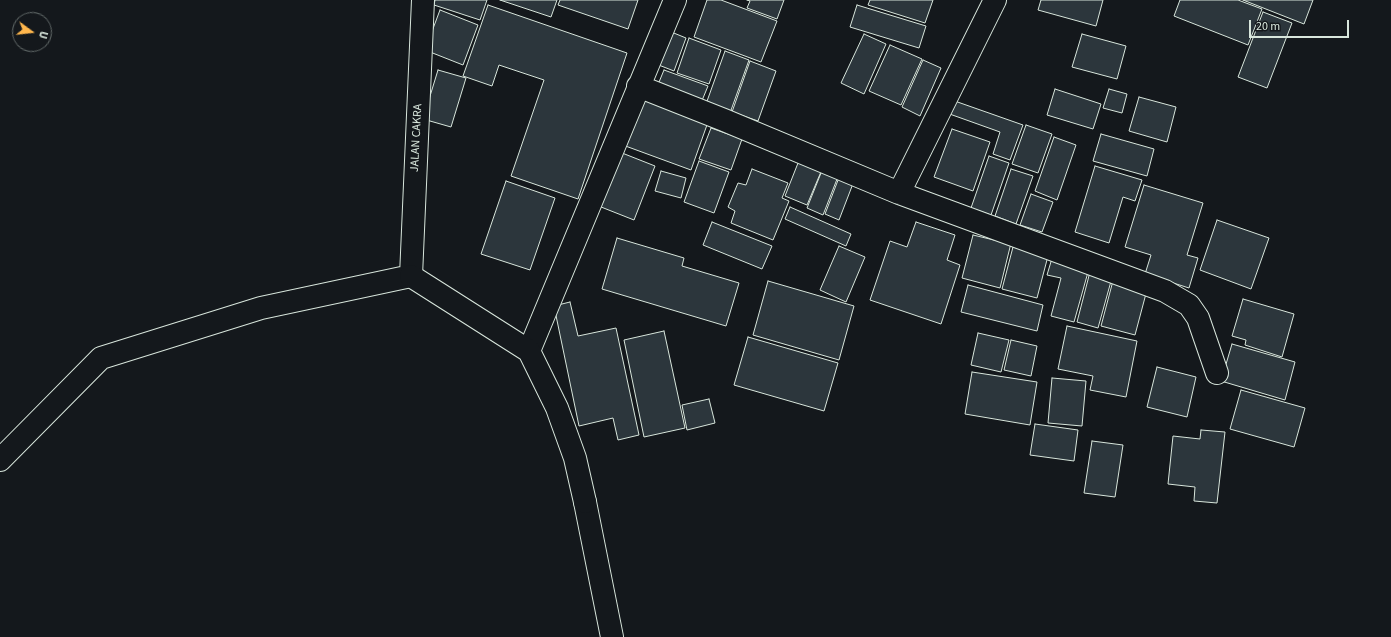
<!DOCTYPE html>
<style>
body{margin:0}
#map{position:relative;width:1391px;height:637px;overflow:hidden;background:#14181c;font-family:"Source Sans 3",sans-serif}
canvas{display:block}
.north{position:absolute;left:12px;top:12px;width:40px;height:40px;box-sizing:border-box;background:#14181c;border:1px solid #626a69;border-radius:50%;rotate:105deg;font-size:11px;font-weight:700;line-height:16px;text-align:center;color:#d8e6dc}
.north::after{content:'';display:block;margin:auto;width:14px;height:18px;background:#ffb74d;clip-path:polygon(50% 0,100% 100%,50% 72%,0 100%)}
.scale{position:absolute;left:1249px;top:20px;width:100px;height:18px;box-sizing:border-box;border:2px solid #d8e6dc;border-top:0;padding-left:5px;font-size:12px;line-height:14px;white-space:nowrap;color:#d8e6dc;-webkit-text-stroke:3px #14181c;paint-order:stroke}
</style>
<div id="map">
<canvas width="1391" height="637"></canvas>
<div class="north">U</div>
<div class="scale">20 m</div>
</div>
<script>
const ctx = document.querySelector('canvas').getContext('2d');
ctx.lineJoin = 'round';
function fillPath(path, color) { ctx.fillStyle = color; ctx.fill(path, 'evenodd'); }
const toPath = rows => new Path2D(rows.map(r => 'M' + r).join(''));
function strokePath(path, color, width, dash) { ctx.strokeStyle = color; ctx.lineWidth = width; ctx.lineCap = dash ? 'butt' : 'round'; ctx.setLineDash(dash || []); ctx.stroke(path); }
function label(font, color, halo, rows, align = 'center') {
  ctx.font = font + ' "Source Sans 3",sans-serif'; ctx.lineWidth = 3; ctx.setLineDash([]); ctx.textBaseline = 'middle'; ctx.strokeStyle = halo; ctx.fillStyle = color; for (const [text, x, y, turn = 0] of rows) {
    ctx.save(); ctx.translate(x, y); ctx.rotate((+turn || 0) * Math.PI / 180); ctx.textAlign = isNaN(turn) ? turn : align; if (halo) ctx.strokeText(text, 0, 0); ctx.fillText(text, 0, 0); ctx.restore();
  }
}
const building = toPath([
 [435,0,487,0,480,20,434,5,435,0],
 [500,0,557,0,551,17,500,0],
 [560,0,638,0,628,29,558,5,560,0],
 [707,0,721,0,777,21,761,62,694,37,707,0],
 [747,0,784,0,777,19,747,8,750,1,747,0],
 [870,0,933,0,925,23,868,5,870,0],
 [1041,0,1103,0,1096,26,1038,10,1041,0],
 [1180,0,1238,0,1262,9,1248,45,1174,16,1180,0],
 [1243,0,1313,0,1304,24,1243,0],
 [488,5,627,53,578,199,511,176,544,80,499,65,492,86,463,76,488,5],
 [857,5,926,26,919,48,850,27,857,5],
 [440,10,478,25,463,65,425,50,440,10],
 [1263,12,1292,23,1267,88,1238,77,1263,12],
 [664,29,686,38,674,71,651,62,664,29],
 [864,34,886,44,864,94,841,83,864,34],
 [1082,34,1126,46,1117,79,1072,67,1082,34],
 [689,38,721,50,709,84,677,73,689,38],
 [890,45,922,59,901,105,869,91,890,45],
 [725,51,749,60,730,113,706,104,725,51],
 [923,60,941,68,920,116,902,107,923,60],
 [750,61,776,71,758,121,732,112,750,61],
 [438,70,466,78,451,127,423,119,438,70],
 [664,70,708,86,701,103,657,87,664,70],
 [1055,89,1101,104,1093,129,1047,115,1055,89],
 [1109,89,1127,94,1122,113,1103,108,1109,89],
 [637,96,708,122,691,170,620,144,637,96],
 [1139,97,1176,107,1167,142,1129,131,1139,97],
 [949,99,1023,125,1010,160,993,154,1000,132,944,112,949,99],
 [1026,125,1052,134,1038,173,1012,164,1026,125],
 [711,128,742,139,731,170,699,159,711,128],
 [952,129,990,142,973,191,934,177,952,129],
 [1101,134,1154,149,1147,176,1093,161,1101,134],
 [1054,137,1076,145,1057,200,1035,191,1054,137],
 [617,151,655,166,634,220,596,205,617,151],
 [989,156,1009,163,991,215,971,208,989,156],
 [800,158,823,167,807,205,785,196,800,158],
 [699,161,729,172,714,213,684,202,699,161],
 [1095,166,1142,180,1135,201,1123,197,1109,243,1075,232,1095,166],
 [823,168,839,174,823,215,807,208,823,168],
 [752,169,788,183,782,198,789,201,773,240,731,223,735,211,728,207,738,183,746,185,752,169],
 [1011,169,1033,176,1016,224,995,216,1011,169],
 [661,171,686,178,681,198,655,191,661,171],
 [840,175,854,181,839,220,825,214,840,175],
 [506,181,555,198,530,270,481,254,506,181],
 [1144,185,1203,203,1187,255,1198,258,1189,288,1145,274,1151,255,1125,247,1144,185],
 [1031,194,1053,202,1042,232,1020,225,1031,194],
 [790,207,851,234,846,246,785,219,790,207],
 [1217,220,1269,238,1251,289,1200,270,1217,220],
 [712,222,772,246,762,269,703,245,712,222],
 [916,222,955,235,947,260,960,265,941,324,870,300,890,241,907,247,916,222],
 [973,235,994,240,995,235,1012,239,1000,288,962,278,973,235],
 [617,238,684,258,682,266,739,283,726,326,602,289,617,238],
 [839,246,865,257,846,302,820,290,839,246],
 [1013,247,1048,256,1037,298,1002,289,1013,247],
 [1053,255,1090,265,1074,322,1051,316,1061,278,1047,275,1053,255],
 [1091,268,1113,274,1098,328,1077,322,1091,268],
 [1114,277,1148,286,1135,335,1101,326,1114,277],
 [768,281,854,306,839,360,753,335,768,281],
 [968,285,1043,305,1037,331,961,312,968,285],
 [1243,299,1294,314,1282,357,1245,345,1246,340,1232,336,1243,299],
 [570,302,578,336,616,328,639,435,618,440,613,418,579,426,554,306,570,302],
 [1067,326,1137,341,1126,397,1090,390,1093,376,1058,369,1067,326],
 [664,331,685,428,644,437,624,340,664,331],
 [978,333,1009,340,1001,372,971,365,978,333],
 [748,337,838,363,824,411,734,385,748,337],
 [1011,340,1037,346,1031,376,1004,370,1011,340],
 [1232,344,1295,362,1285,400,1221,381,1232,344],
 [1157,367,1196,377,1187,417,1147,407,1157,367],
 [972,372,1037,382,1030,425,965,414,972,372],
 [1052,378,1086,381,1082,426,1048,423,1052,378],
 [1241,390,1305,408,1294,447,1230,429,1241,390],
 [709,399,715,423,687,430,682,405,709,399],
 [1035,424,1078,430,1074,461,1030,455,1035,424],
 [1201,430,1225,432,1217,503,1194,501,1195,487,1168,484,1173,436,1200,439,1201,430],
 [1092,441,1123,445,1115,497,1084,493,1092,441]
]);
fillPath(building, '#2c363c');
strokePath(building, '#d8e6dc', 1);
const minor = toPath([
 [638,86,724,120,899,193,1165,291,1189,305,1198,318,1217,373],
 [899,193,995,0],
 [529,351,675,0]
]);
const tertiary = toPath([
 [0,460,101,358,261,308,411,276,423,0],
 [585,502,612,637]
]);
const secondary = toPath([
 [411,276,529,351,557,408,575,458,585,502]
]);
strokePath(minor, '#d8e6dc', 24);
strokePath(tertiary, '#d8e6dc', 24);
strokePath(secondary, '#d8e6dc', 24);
strokePath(minor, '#14181c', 22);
strokePath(tertiary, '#14181c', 22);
strokePath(secondary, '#14181c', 22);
label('12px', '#d8e6dc', '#14181c', [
 ["JALAN CAKRA",417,138,-87]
]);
</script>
